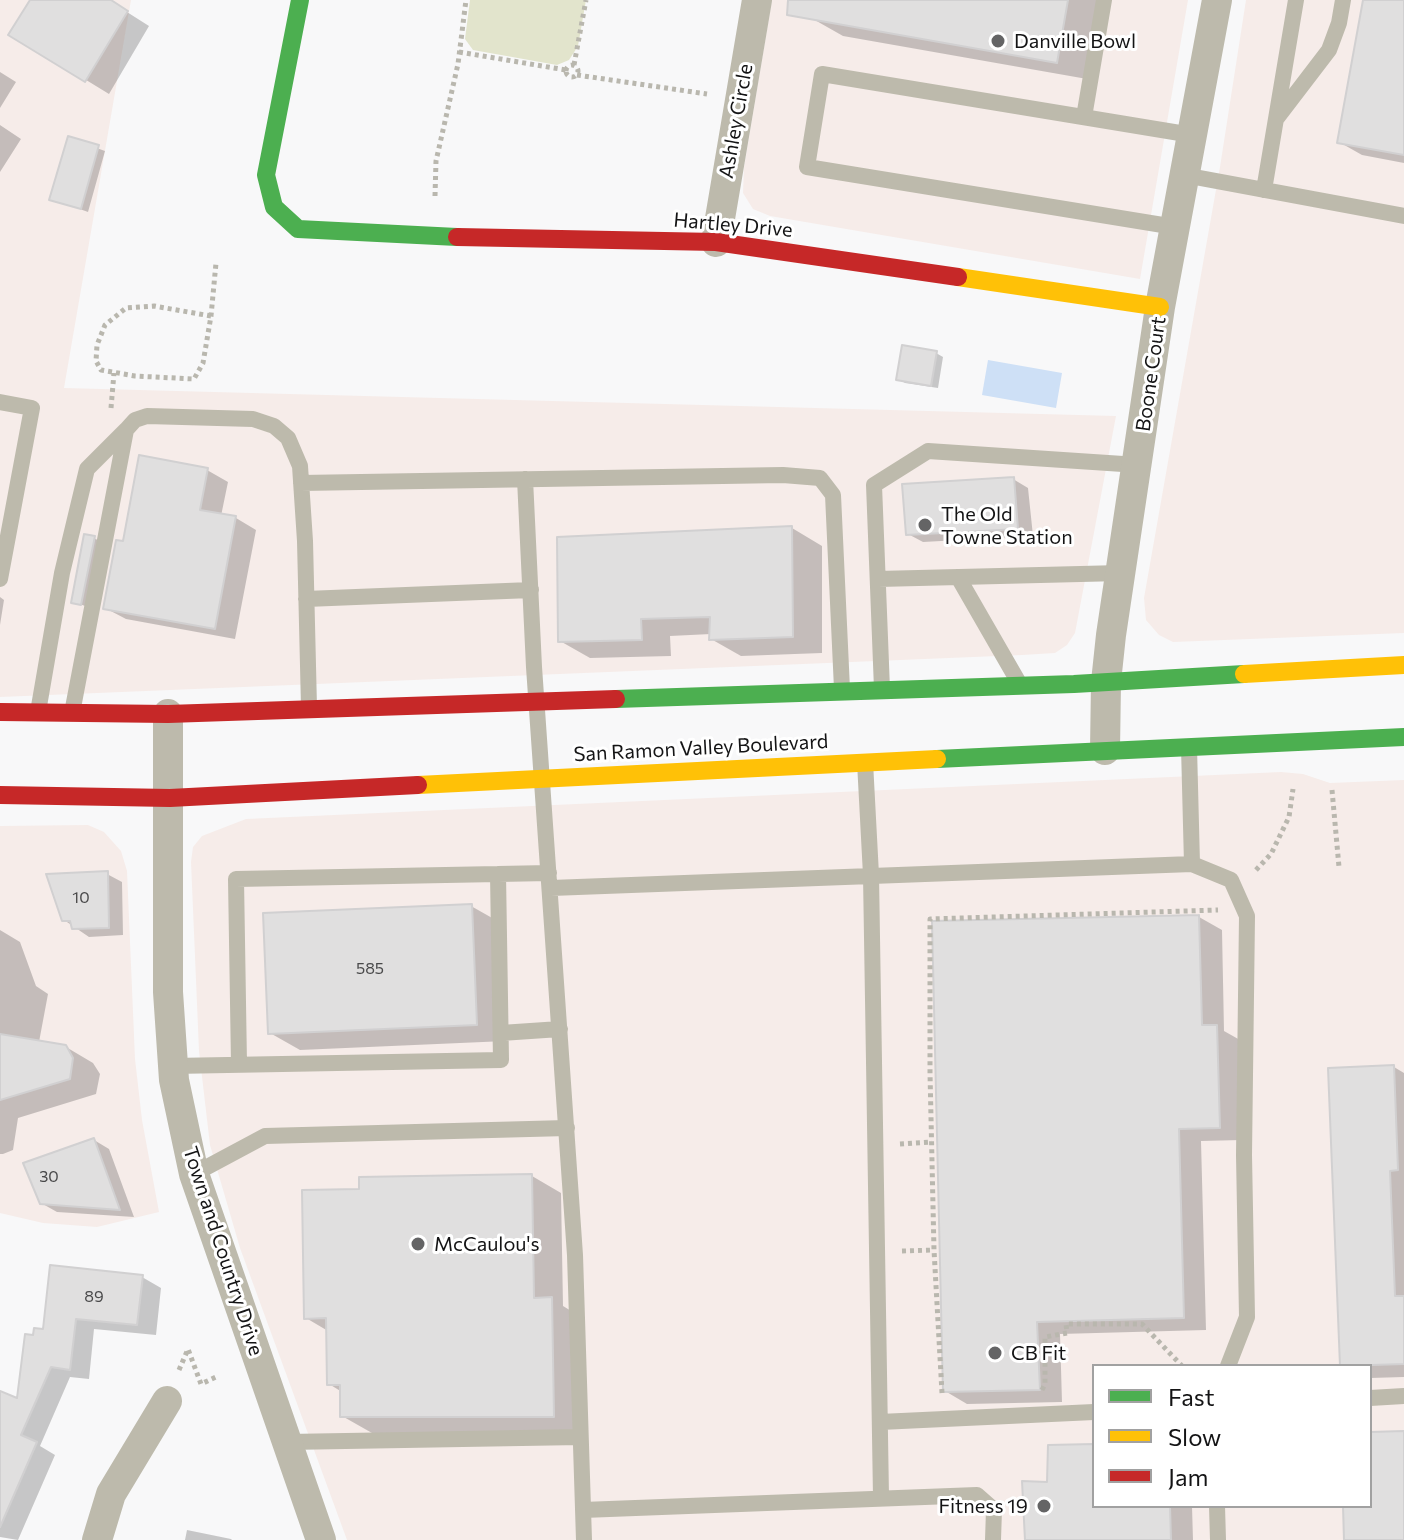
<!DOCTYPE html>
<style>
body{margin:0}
#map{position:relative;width:1404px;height:1540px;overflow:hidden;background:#f8f8f9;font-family:Commissioner,sans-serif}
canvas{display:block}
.legend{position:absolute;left:1092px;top:1364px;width:280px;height:144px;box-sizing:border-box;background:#fff;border:2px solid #a1a1a1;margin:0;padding:10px 14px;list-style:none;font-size:24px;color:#141415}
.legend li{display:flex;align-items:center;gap:16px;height:40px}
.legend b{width:40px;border:2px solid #a1a1a1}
</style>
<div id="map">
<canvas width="1404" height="1540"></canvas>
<ul class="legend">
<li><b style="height:10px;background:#4caf50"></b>Fast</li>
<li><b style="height:10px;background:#ffc107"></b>Slow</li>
<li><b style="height:10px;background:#c62828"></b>Jam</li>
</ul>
</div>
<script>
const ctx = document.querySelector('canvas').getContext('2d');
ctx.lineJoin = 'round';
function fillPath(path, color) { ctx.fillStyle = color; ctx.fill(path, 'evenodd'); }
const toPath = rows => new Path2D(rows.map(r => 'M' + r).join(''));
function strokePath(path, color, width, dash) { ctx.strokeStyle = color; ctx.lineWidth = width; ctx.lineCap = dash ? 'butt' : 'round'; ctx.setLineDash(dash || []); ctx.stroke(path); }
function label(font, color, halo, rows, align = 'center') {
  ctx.font = font + ' Commissioner,sans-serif'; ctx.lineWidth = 6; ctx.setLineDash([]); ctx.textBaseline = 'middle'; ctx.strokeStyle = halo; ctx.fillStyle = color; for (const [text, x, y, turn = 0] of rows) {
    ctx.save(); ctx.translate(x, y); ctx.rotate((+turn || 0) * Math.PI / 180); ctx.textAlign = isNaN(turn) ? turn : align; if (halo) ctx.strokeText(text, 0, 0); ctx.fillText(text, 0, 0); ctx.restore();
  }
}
fillPath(toPath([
 [0,0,131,0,64,388,1116,416,1075,633,1067,645,1055,653,1022,655,0,697],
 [772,0,1188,0,1140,279,770,216,753,209,743,193,744,167],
 [1246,0,1404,0,1404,633,1173,642,1159,635,1146,620,1144,598,1220,167],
 [1281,772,1303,774,1330,783,1404,780,1404,1540,347,1540,240,1248,210,1145,199,1051,191,862,193,847,202,836,246,819],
 [1094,1366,1370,1366,1370,1506,1094,1506],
 [88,825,104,832,121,851,127,871,135,1059,142,1120,159,1212,97,1227,43,1223,0,1213,0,826]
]), '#f6ece9');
fillPath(toPath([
 [470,0,586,0,578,46,569,60,557,65,473,50,465,39]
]), '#e2e4cc');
fillPath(toPath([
 [988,360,1062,373,1056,408,982,395]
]), '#cee0f6');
fillPath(toPath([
 [32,0,108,0,149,26,109,94,11,34],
 [817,0,1101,0,1087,79,843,36,813,19],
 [1365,0,1404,0,1404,163,1362,155,1339,142],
 [0,72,16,82,0,108],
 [0,125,21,139,0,172],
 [69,138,105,151,88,212,52,199],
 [936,353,943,357,938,388,905,383,898,379],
 [207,470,228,482,221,516,236,518,256,530,235,639,126,619,105,608,124,543],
 [1013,479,1028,488,1033,536,923,542,908,534],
 [792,528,822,546,822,653,741,656,711,639,711,634,670,636,671,656,590,658,560,641],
 [94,538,101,542,88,607,74,602],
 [0,597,4,600,0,625],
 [107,874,122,882,123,935,89,937,64,920],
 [471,906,501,923,506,1041,300,1050,270,1033],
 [1199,917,1222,930,1224,1031,1240,1040,1242,1140,1201,1141,1206,1330,1060,1334,1062,1402,967,1404,945,1391],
 [0,930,20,942,36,986,48,994,39,1042,66,1047,93,1063,100,1074,96,1094,18,1118,13,1150,3,1154,0,1154],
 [1394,1067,1404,1073,1404,1377,1370,1378,1370,1366,1342,1365],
 [94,1140,109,1149,134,1217,57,1212,41,1203],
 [532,1176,561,1193,563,1306,581,1317,583,1433,372,1433,342,1416,342,1392,329,1384,328,1331,306,1318,361,1191],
 [142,1277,161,1288,156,1335,94,1329,89,1379,70,1377,40,1446,55,1455,18,1540,0,1537,0,1393,19,1401,34,1337],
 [1094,1446,1094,1506,1192,1506,1193,1540,1027,1540,1049,1484],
 [187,1530,231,1539,232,1540,185,1540]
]), '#0003');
const building = toPath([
 [30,0,111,0,128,11,85,82,8,35,30,0],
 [788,0,1068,0,1057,63,787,15,788,0],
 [1363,0,1404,0,1404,155,1337,143,1363,0],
 [68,136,99,145,81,209,49,200,68,136],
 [902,345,937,351,931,386,896,380,902,345],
 [139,455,208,468,200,510,236,516,215,629,103,609,116,540,123,541,139,455],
 [1014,477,1018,529,906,535,902,484,1014,477],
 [792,526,793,637,709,640,710,617,641,619,642,640,558,642,557,537,792,526],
 [84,534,95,536,81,605,71,603,84,534],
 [108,871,109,928,72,929,70,921,62,921,46,874,108,871],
 [472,904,477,1025,268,1034,263,913,472,904],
 [1199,915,1202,1025,1217,1025,1220,1128,1179,1129,1184,1318,1037,1322,1040,1390,943,1392,932,921,1199,915],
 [0,1034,66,1045,73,1058,70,1079,0,1100,0,1034],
 [1394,1065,1398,1170,1390,1171,1395,1296,1404,1296,1404,1364,1340,1366,1328,1068,1394,1065],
 [94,1138,120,1210,40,1204,23,1163,94,1138],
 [532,1174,534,1298,552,1297,554,1417,340,1417,340,1385,327,1385,326,1318,304,1319,302,1190,359,1189,359,1177,532,1174],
 [50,1265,143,1275,137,1325,76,1319,70,1370,51,1367,21,1435,37,1442,0,1527,0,1391,17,1398,25,1334,33,1335,34,1328,43,1329,50,1265],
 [1404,1431,1404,1540,1344,1540,1343,1506,1370,1506,1370,1432,1404,1431],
 [1094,1444,1094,1506,1170,1506,1171,1540,1025,1540,1022,1481,1047,1482,1048,1445,1094,1444]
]);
fillPath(building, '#e0dfdf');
strokePath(building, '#d1d0d1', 2);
strokePath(toPath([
 [459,52,566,70],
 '566 71a6 6 0 1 1 12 0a6 6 0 1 1-12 0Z',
 [574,65,586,0],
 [577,75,707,94],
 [435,196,436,161,458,64,466,0],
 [211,316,154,306,126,308,105,325,97,345,96,361,101,370,135,376,194,379,203,363,211,316,216,263],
 [111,408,114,373],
 [1332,790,1339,867],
 [1256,870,1271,854,1289,817,1293,789],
 [900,1144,932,1142],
 [902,1251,934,1250],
 [179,1370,188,1349,201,1384,216,1377],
 [1042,1390,1045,1384,1045,1337,1067,1333,1066,1324,1142,1324,1182,1366],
 [942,1393,934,1250,930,1073,930,919,1218,910]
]), '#b9b7ae', 5, [4, 4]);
strokePath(toPath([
 [1084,117,1104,0],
 [1277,118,1329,50,1339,23,1343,0],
 [1184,175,1404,216],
 [1264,190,1296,0],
 [1175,227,807,167,822,74,1192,135],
 [0,402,32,408,0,579],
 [525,479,534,667,575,1255,584,1540],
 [301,483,783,475,820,478,833,495,842,689],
 [958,577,1019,683],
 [878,579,1121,573],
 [306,599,531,590],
 [882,689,874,485,928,451,1138,465],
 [38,712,62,573,87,469,126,430],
 [72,713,126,430,135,420,147,416,253,419,274,426,288,438,300,466,305,541,309,707],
 [865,762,871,875,881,1497],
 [1192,864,1231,880,1247,916,1244,1155,1247,1317,1228,1366],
 [498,874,549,873],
 [551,888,1192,864,1189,747],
 [501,1033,560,1029],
 [173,1066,501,1060,498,874,236,879,239,1064],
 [194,1174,265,1136,567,1128],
 [1370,1398,1404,1396],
 [880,1422,1094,1412],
 [287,1442,580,1437],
 [1217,1506,1218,1540],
 [583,1510,977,1495,994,1510,993,1540]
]), '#bdbaac', 16);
strokePath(toPath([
 [716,242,757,0],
 [168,714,168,992,174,1080,194,1174,321,1540],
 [1105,750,1106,682,1111,635,1160,307,1217,0],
 [97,1540,111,1494,167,1401]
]), '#bdbaac', 30);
strokePath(toPath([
 [300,0,266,175,274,207,298,229,457,237],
 [616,699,1074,684,1244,674],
 [937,759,1404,737]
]), '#4caf50', 18);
strokePath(toPath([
 [958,277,1160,307],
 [1244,674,1404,665],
 [418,785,937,759]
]), '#ffc107', 18);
strokePath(toPath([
 [457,237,716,242,958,277],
 [0,712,168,714,616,699],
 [0,795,170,798,418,785]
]), '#c62828', 18);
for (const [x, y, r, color] of [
 [998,41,8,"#646465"],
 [925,525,8,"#646465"],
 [418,1244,8,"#646465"],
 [995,1353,8,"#646465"],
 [1044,1506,8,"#646465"]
]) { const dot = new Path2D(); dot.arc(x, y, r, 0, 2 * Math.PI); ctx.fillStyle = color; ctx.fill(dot); strokePath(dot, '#fff', 3); }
label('16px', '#49494a', null, [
 ["10",81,898],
 ["585",370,969],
 ["30",49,1177],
 ["89",94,1297]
]);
label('20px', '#141415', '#fff', [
 ["Danville Bowl",1014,41],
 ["The Old",941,514],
 ["Towne Station",941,537],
 ["McCaulou's",434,1244],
 ["CB Fit",1011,1353],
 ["Fitness 19",1028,1506,"right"]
], 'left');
label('20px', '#141415', '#fff', [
 ["Ashley Circle",736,121,-80],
 ["Hartley Drive",733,225,5],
 ["Boone Court",1151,374,-82],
 ["San Ramon Valley Boulevard",701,748,-3],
 ["Town and Country Drive",223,1251,72]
]);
</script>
